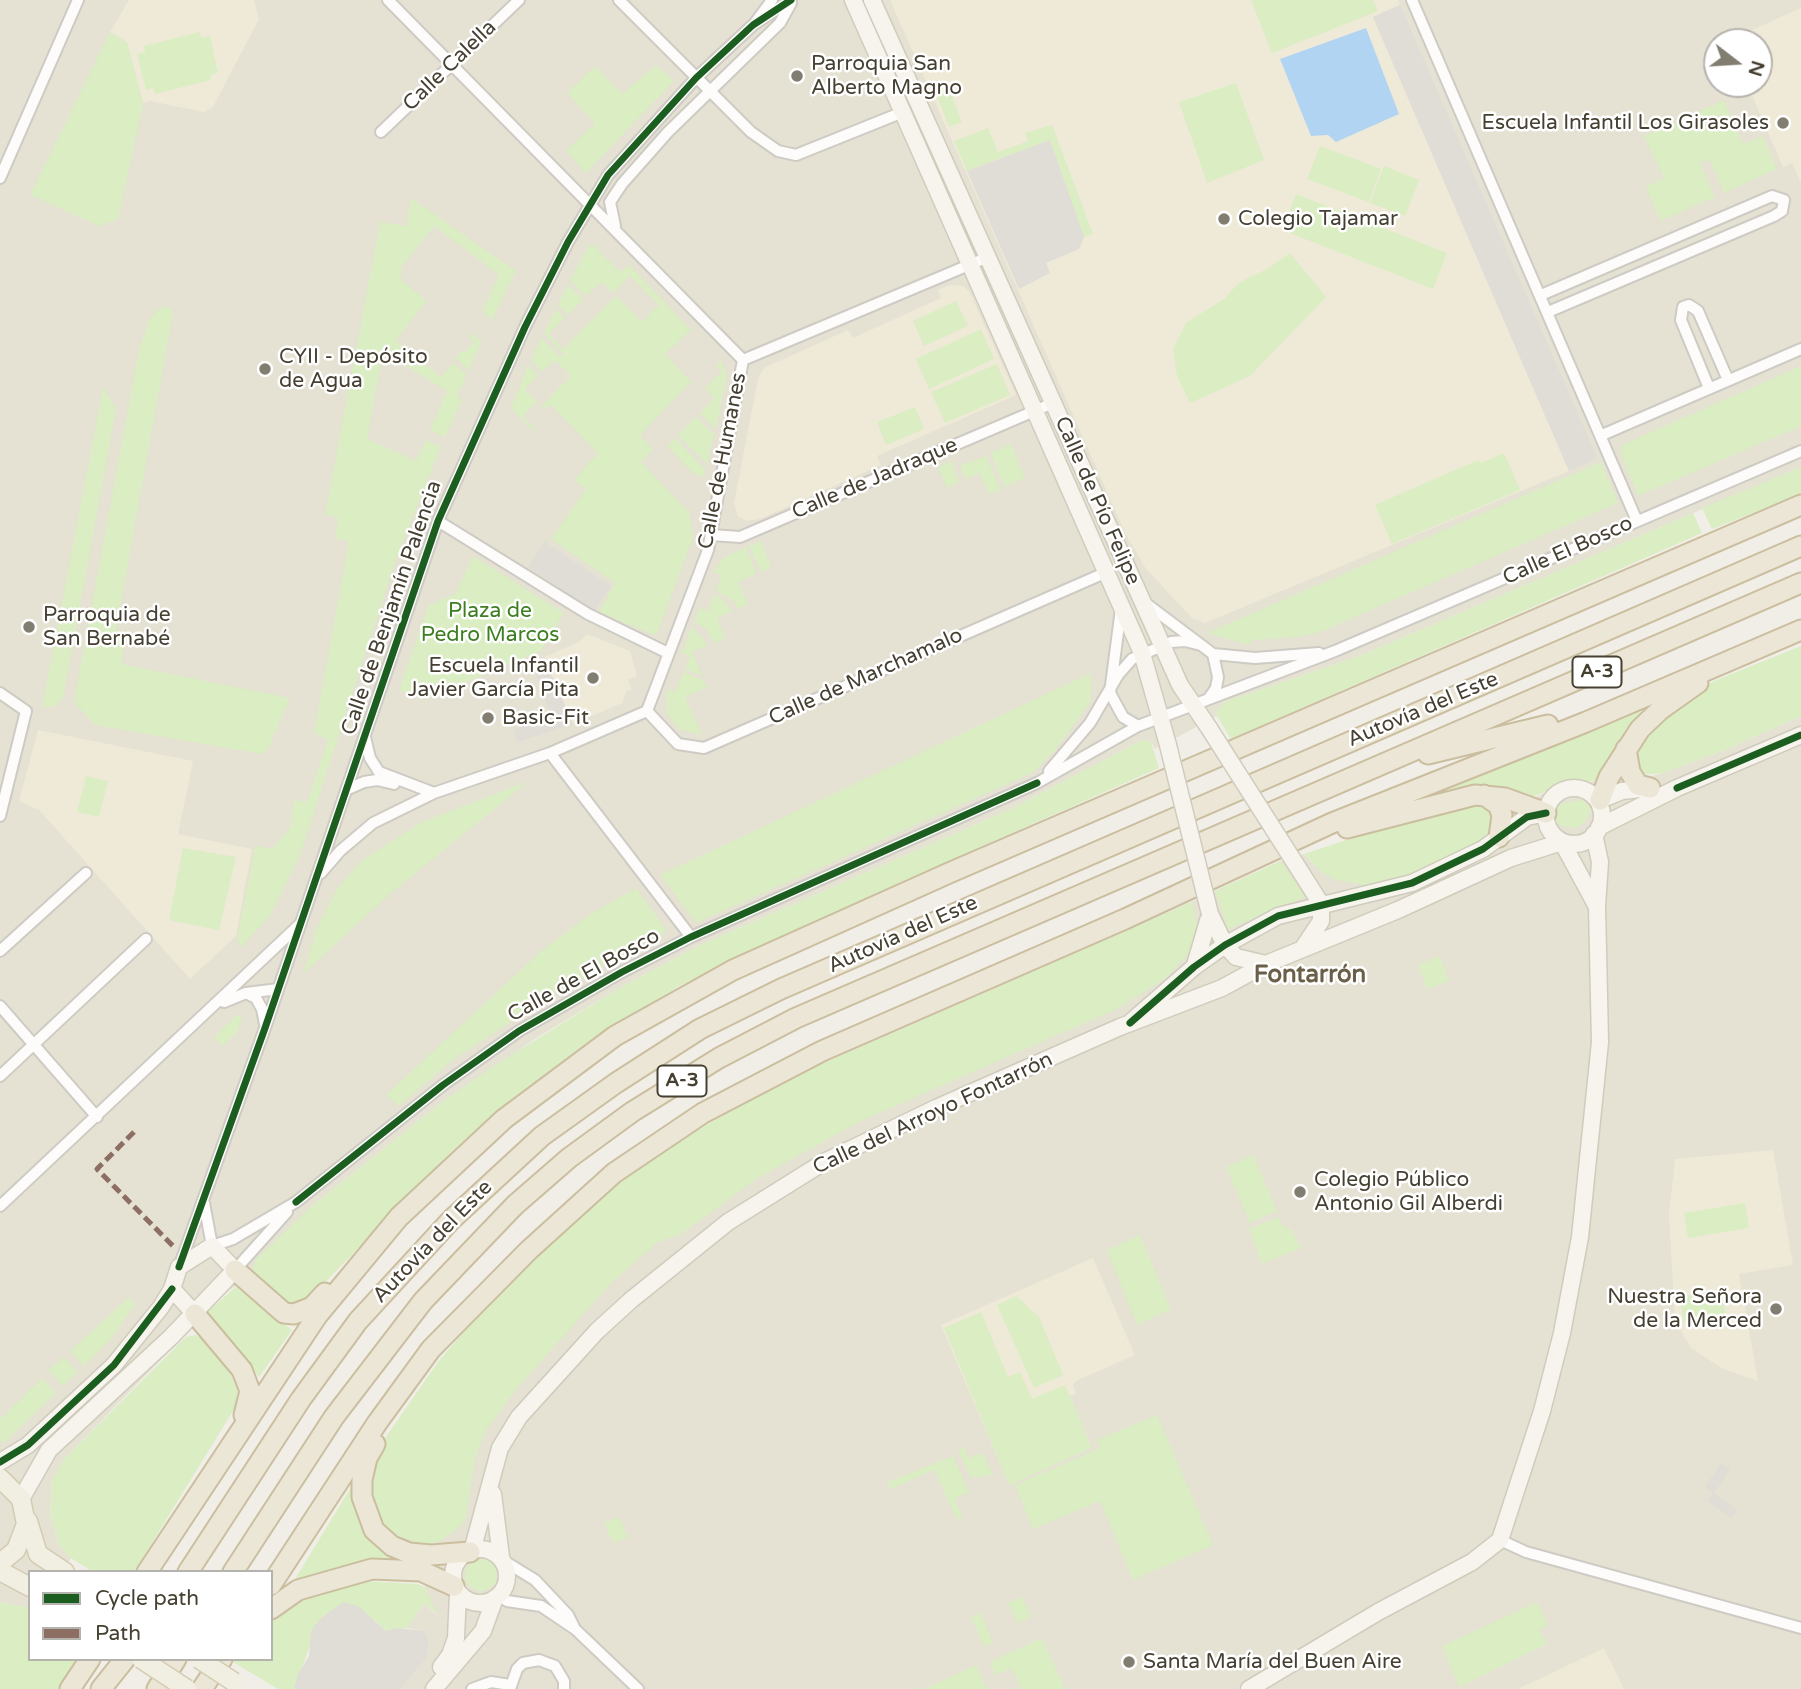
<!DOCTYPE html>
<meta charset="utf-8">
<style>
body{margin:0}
#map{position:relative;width:1801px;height:1689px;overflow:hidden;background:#f0eee7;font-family:"Varela Round",sans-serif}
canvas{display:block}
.legend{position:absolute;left:28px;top:1570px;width:245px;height:91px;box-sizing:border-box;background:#fff;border:2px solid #b5b3ad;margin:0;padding:9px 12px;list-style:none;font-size:21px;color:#464032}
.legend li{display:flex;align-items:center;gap:14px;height:35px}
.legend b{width:35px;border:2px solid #b5b3ad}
.north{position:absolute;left:1703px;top:28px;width:70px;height:70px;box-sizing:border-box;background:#fff;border:2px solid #b5b3ad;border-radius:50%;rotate:107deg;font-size:19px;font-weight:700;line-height:28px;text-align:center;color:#464032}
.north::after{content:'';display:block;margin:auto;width:24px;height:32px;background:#827d71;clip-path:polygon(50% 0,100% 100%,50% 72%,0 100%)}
</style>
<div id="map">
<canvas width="1801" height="1689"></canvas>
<ul class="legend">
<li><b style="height:9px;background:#1b5e20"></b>Cycle path</li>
<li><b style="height:9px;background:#8d6e63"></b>Path</li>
</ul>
<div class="north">N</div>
</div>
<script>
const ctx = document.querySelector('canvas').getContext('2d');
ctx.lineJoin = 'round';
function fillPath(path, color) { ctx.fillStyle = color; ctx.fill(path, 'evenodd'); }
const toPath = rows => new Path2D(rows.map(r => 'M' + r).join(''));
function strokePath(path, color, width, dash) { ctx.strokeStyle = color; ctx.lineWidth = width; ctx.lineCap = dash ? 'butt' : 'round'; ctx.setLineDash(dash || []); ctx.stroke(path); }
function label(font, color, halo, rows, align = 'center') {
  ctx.font = font + ' "Varela Round",sans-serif'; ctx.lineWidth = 5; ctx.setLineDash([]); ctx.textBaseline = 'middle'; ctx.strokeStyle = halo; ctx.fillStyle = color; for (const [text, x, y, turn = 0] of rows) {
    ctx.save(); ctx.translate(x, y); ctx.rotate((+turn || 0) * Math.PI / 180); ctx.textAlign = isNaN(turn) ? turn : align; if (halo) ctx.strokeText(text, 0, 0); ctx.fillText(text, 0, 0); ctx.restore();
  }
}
fillPath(toPath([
 [0,0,1801,0,1801,467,1362,655,1224,702,1218,709,1217,716,1155,749,1151,742,1142,740,1013,808,698,946,616,990,538,1037,437,1106,311,1207,255,1276,229,1290,64,1459,52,1481,50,1515,59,1545,71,1558,64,1572,30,1572,30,1608,0,1602],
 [1717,42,1759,42,1759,84,1717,84],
 [1801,716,1801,1689,401,1689,418,1668,423,1631,407,1628,424,1603,436,1614,425,1587,438,1543,422,1544,403,1540,370,1460,439,1361,605,1194,778,1083,1143,924,1281,861,1304,854,1314,865,1371,886,1555,787,1598,781,1603,775,1652,776,1663,773,1722,751]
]), '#e5e1d3');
fillPath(toPath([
 [129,0,254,0,259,19,213,107,204,112,150,101,143,103,127,42,110,32],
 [890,0,1398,0,1400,5,1373,17,1569,471,1205,623,1192,618,1146,569,1126,535],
 [1801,8,1801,183,1792,163,1783,167,1747,84,1759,84,1759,42,1728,41],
 [951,285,963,286,969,291,1016,395,877,456,881,465,760,519,746,521,738,516,734,503,758,379,764,368,848,330,853,338,941,298,938,290],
 [587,634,630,651,637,676,628,680,632,689,626,692,622,703,573,724,544,657,579,642],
 [38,730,193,761,178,834,252,849,236,936,190,979,39,810,19,801],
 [1773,1150,1793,1265,1739,1274,1758,1381,1723,1369,1691,1348,1675,1321,1669,1214,1675,1159],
 [1093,1258,1135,1355,1076,1381,1073,1386,1076,1393,1070,1396,1092,1448,1009,1485,941,1325],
 [1604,1648,1624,1689,1518,1689]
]), '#efead8');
fillPath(toPath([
 [1251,0,1373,0,1378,11,1272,53],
 [110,32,127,42,143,104,118,219,100,226,30,195],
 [200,32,201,38,210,36,218,73,210,75,211,80,155,94,153,88,146,90,137,54,145,52,144,46],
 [656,65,674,81,586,173,566,151,595,123,567,93,595,66,622,94],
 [1236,83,1264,160,1207,183,1179,102],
 [948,86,962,122,949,127,935,91],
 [1724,100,1743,144,1763,136,1777,169,1724,193,1710,160,1700,163,1715,197,1660,221,1646,187,1664,178,1644,136],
 [1052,125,1093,234,1084,237,1050,140,967,171,954,141,988,128,998,152,1028,141,1025,133],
 [1320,146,1381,169,1369,202,1307,179],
 [1384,166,1419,180,1405,216,1370,203],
 [1296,194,1447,253,1433,289,1282,230],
 [411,198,516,271,492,320,482,311,499,275,434,226,400,269,403,272,399,278,427,301,396,340,441,377,453,363,467,374,457,396,462,400,445,437,430,430,447,391,383,352,367,439,416,461,426,440,441,447,397,556,300,855,270,916,241,947,237,939,255,846,272,849,290,828,294,800,307,802,328,740,314,733,349,541,335,539,338,517,325,515,380,222,406,226],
 [593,245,620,272,629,265,691,330,665,354,691,382,640,435,653,449,641,462,689,512,693,538,658,631,654,635,599,612,615,583,551,539,586,489,574,480,598,453,550,404,545,409,541,406,571,376,555,360,542,372,531,360,541,338,560,356,563,354,544,333,556,309,565,317,549,334,563,349,616,296,642,322,659,305,630,276,613,293,602,282,586,296,570,280,588,247],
 [1290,253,1326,297,1250,376,1190,403,1177,376,1173,349,1186,323,1224,299,1240,282,1269,268],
 [568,285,584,299,568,315,558,305],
 [956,301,968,326,924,346,913,321],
 [170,307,173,313,116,630,127,633,121,664,290,698,267,751,261,754,95,725,74,702,139,350,149,320,160,308],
 [981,329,994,359,929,389,916,359],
 [469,333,482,341,469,370,455,358,463,350,466,352,474,341,467,335],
 [721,360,727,375,716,429,700,413,714,399,705,388,722,371,716,365],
 [997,364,1010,395,945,423,931,392],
 [528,365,538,376,525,389,537,402,523,416,535,429,533,431,511,408],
 [1801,366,1801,426,1638,496,1622,457,1621,450,1624,444],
 [103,387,116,409,63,698,53,707,42,707],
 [915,407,924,429,886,445,877,422],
 [696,417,714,434,707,464,678,435],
 [675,438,705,469,704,476,695,475,667,446],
 [1011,444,1025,478,1005,487,990,453],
 [1504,453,1520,490,1392,544,1375,505,1478,460,1481,463],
 [986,456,1001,489,989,494,980,473,965,479,960,466],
 [951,461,959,482,947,488,938,467],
 [1601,462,1618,503,1320,632,1298,637,1252,640,1248,645,1207,633],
 [1801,467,1801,494,1712,529,1702,508],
 [1693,513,1702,533,1231,739,1217,716,1218,709,1224,702,1362,655],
 [761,541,771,567,761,572,749,546],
 [746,547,756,574,738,582,748,604,738,609,733,600,716,591,722,575,713,572,723,558],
 [473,556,564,613,541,651,425,699,399,690,428,606,456,593],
 [714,595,724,600,732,611,717,618,725,638,714,643,706,629,695,622,699,608,708,611],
 [692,626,708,645,692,652,702,676,685,669,690,656,682,653],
 [1801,646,1801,716,1722,751,1663,773,1641,775,1636,770,1635,752,1648,732,1691,695,1714,681],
 [683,672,703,680,707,687,685,697,702,735,679,729,667,714,667,689,676,692],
 [1091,673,1091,701,1057,748,1034,772,696,923,660,875],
 [1680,687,1598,781,1573,782,1531,797,1506,788,1492,787,1417,801],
 [1142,740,1151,742,1159,768,903,881,679,986,589,1041,510,1100,451,1152,309,1299,296,1305,284,1303,255,1276,253,1268,256,1259,311,1207,437,1106,489,1069,616,990,698,946,1013,808],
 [86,776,108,781,99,817,77,812],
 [529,781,390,894,303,974,317,927,337,889,361,861,422,822],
 [1471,799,1495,810,1492,832,1477,843,1408,876,1371,886,1336,880,1323,873,1304,854],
 [1581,800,1592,808,1585,822,1576,828,1564,827,1551,819,1551,812,1558,804],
 [183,848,236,857,219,930,169,920],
 [1281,861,1305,897,1228,929,1215,891],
 [636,888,667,931,544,1000,450,1062,399,1106,386,1095,540,952,592,913],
 [1192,902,1197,924,1191,950,1166,978,1117,1009,859,1122,758,1178,681,1234,657,1243,613,1281,519,1386,485,1432,475,1459,466,1517,460,1527,439,1542,422,1544,379,1529,367,1500,370,1460,439,1361,482,1310,544,1246,605,1194,659,1153,778,1083],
 [1440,956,1449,981,1427,989,1418,965],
 [237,1015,242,1017,237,1033,222,1046,214,1037],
 [1253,1155,1277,1211,1250,1223,1226,1167],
 [1745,1203,1749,1228,1688,1238,1684,1213],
 [1278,1217,1282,1225,1292,1230,1301,1248,1262,1264,1249,1229],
 [1140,1235,1171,1309,1137,1325,1107,1250],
 [236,1287,292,1330,259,1377,207,1312],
 [1721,1290,1726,1316,1684,1323,1680,1297],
 [1016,1296,1039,1317,1063,1375,1034,1388,997,1305],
 [129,1297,135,1305,112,1338,84,1366,70,1351],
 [981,1312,1008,1377,1020,1372,1032,1399,1065,1385,1092,1448,1009,1485,944,1328],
 [195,1335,203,1339,239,1386,239,1401,134,1572,93,1572,71,1558,59,1545,50,1515,52,1481,64,1459,186,1337],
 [64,1357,78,1372,63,1386,48,1370],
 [42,1378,56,1393,4,1443,0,1440,0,1419],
 [1157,1415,1213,1545,1133,1580,1100,1501,1033,1529,1015,1485,1100,1448,1097,1440],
 [964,1447,969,1458,983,1453,993,1475,971,1478,958,1450],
 [953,1456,969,1492,955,1498,962,1517,958,1521,934,1470,889,1490,888,1482],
 [353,1484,403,1556,402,1562,384,1561,343,1567,289,1589],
 [619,1517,628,1537,613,1543,604,1523],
 '465 1575a16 16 0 1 1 32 0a16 16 0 1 1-32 0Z',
 [343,1580,417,1584,425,1587,437,1614,424,1603,407,1628,386,1631,375,1620,330,1612,320,1619,294,1689,278,1689,233,1662,235,1659,271,1659,271,1615],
 [1022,1597,1031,1617,1017,1623,1008,1603],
 [0,1602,30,1608,30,1659,78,1659,60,1689,0,1689],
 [1537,1602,1548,1625,1539,1629,1547,1644,1459,1687,1442,1646],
 [980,1612,993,1643,984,1646,971,1617],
 [1042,1638,1065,1689,1021,1689,1012,1668,995,1675,990,1662],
 [976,1665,987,1689,924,1689]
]), '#daedc3');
fillPath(toPath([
 [1400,5,1597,458,1569,471,1373,17],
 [1050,140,1084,237,1079,249,1046,263,1050,273,1019,289,967,171],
 [545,542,611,586,594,611,528,567],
 [544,657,573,724,518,742,513,729,551,715,531,662],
 [1721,1463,1730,1469,1714,1493,1737,1510,1731,1518,1708,1501,1713,1493,1705,1487],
 [343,1602,358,1606,386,1631,397,1628,423,1631,429,1640,426,1658,401,1689,294,1689,298,1674,309,1656,311,1631,320,1619]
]), '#dfddd6');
fillPath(toPath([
 [1366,28,1399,114,1336,142,1328,135,1311,136,1280,59]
]), '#b2d4f3');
const street = toPath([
 [619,0,751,132,778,151,796,155,903,112],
 [1412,0,1637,521],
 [755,23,772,0],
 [381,132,519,0],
 [0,178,78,0],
 [615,226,610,202,622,184,668,132,780,23,791,3],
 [1541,295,1772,196,1784,200,1782,211,1774,216,1548,312],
 [743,360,988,257],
 [1709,388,1681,320,1683,307,1689,305,1698,311,1728,380],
 [1602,435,1801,349],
 [438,521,588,614,668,653],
 [711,535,740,537,1053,403],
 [1144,602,1213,654,1218,677,1216,688,1209,698],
 [1121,609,1110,693,1123,717,1138,726],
 [1213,654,1255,658,1319,653],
 [0,693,26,711,0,816],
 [647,711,678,744,704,748,1107,572],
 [365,737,370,758,379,772,434,793],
 [550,753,691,937],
 [1049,771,1090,723,1118,675,1132,659,1171,642,1185,641,1201,645],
 [346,790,364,782,377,780,394,784],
 [321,873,340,851,373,823,434,793,550,753,647,711,708,550,743,360,388,0],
 [0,951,86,873],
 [246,993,256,998,262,1009,265,1024],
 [224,1002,246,993,278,989],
 [0,1006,97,1117],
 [0,1076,146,939],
 [204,1203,212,1246,233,1239,296,1202,443,1085,519,1031,622,972,691,937,1037,783,1138,726,1335,651,1801,451],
 [0,1206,299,925],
 [179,1267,265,1028,438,521,525,327,568,242,608,175,696,78,753,25,791,0],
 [235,1270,287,1212],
 [1500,1540,1526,1552,1801,1628],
 [504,1561,535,1580,568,1615,575,1629,638,1689],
 [498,1596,507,1601,541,1606,575,1629],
 [472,1689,491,1682,510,1685],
 [510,1689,517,1669,523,1663,539,1660,555,1666,564,1681,564,1689]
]);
const secondary = toPath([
 [853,0,1142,653,1168,745],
 [872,0,1180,685,1209,728],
 '1546 816a28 28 0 1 1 56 0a28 28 0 1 1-56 0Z',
 [1600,800,1622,791,1650,788],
 [1599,827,1677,788,1801,735],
 [1562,842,1596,905],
 [1302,874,1321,904,1321,921,1303,948],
 [1210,914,1225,945,1236,957,1266,964],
 [1195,965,1210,914],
 [1132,1021,1194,967,1225,945,1278,916,1412,883,1483,849,1527,817,1546,813],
 [172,1289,195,1314],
 [0,1462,28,1445,114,1365,161,1307,172,1289,179,1267,212,1246,235,1270,171,1337,49,1450,21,1499],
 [493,1494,501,1557],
 '453 1576a27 27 0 1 1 54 0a27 27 0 1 1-54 0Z',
 [472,1551,500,1448,519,1417,597,1331,631,1300,728,1222,824,1162,936,1108,1120,1027,1222,988,1266,964,1398,910,1511,858,1562,842],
 [441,1667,450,1655,456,1638,458,1593],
 [434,1689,483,1631,495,1598],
 [1249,1689,1378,1612,1472,1562,1500,1540,1542,1411,1562,1333,1580,1237,1600,1042,1597,906,1600,862,1594,834]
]);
const primary = toPath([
 [0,1478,21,1499,26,1524,16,1550,0,1563],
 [28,1521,38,1554,65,1572],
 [0,1571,30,1587]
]);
const highway = toPath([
 [1626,749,1630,772,1638,785,1650,788],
 [1428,754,1548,725],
 [1484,795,1498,805,1502,815,1499,837],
 [1600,800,1609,777,1640,729,1660,710,1698,683],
 [1347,828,1475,795,1505,798,1546,813],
 [235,1270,284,1313,294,1314,312,1307,325,1293],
 [195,1314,242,1370,250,1391,244,1415],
 [375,1444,367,1458,362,1480,362,1497,374,1530,392,1546,409,1553,431,1555,470,1552],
 [147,1572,317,1316,399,1217,504,1119,615,1036,733,970,949,873,1801,505],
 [188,1572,301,1399,358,1321,451,1220,542,1136,616,1083,700,1029,781,989,1801,546],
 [233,1572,334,1417,423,1301,515,1205,569,1158,632,1112,719,1058,796,1018,1801,583],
 [271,1585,377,1423,431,1349,529,1250,614,1173,703,1113,822,1051,1125,919,1332,823,1586,722,1801,630],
 [271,1609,298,1590,372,1569,421,1571,454,1586],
 [70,1689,90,1659],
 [101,1689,125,1659],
 [157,1689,176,1659],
 [202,1689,222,1659]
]);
strokePath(street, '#cecbc4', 14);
strokePath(secondary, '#d0ccbd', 19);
strokePath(primary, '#d4ccb2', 21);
strokePath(highway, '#cbbe9f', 23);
strokePath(street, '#fdfcfb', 10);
strokePath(secondary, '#f6f4ed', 16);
strokePath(primary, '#f1eee2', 18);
strokePath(highway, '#ece6d7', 19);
const secondaryBridge = toPath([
 [1209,728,1302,874],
 [1168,745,1210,914]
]);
const primaryBridge = toPath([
 [141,1659,187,1689],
 [199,1659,234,1682]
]);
strokePath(secondaryBridge, '#d0ccbd', 19, []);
strokePath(primaryBridge, '#d4ccb2', 21, []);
strokePath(secondaryBridge, '#f6f4ed', 16);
strokePath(primaryBridge, '#f1eee2', 18);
strokePath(toPath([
 [134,1132,97,1169,175,1248]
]), '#8d6e63', 5, [10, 5]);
strokePath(toPath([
 [1677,788,1801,735],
 [1130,1023,1194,967,1225,945,1278,916,1412,883,1483,849,1527,817,1546,813],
 [296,1202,443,1085,519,1031,622,972,691,937,1037,783],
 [179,1267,265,1028,438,521,525,327,568,242,608,175,696,78,753,25,791,0],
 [0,1462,28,1445,114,1365,172,1289]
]), '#1b5e20', 7);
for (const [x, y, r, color] of [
 [797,76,7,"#827d71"],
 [1783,123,7,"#827d71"],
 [1224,219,7,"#827d71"],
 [265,369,7,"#827d71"],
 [29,627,7,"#827d71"],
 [593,678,7,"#827d71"],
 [488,718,7,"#827d71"],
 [1300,1192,7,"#827d71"],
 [1776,1309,7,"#827d71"],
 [1129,1662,7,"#827d71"]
]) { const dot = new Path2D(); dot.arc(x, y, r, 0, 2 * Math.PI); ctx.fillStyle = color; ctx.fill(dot); strokePath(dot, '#fff', 2.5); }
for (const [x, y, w] of [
 [1597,672,49],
 [682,1081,49]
]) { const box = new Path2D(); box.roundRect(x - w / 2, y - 15.5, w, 31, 5); ctx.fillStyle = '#fff'; ctx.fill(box); strokePath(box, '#464032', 2); }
label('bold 19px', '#464032', null, [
 ["A-3",1597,672],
 ["A-3",682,1081]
]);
label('21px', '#464032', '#fff', [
 ["Parroquia San",811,64],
 ["Alberto Magno",811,88],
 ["Escuela Infantil Los Girasoles",1769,123,"right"],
 ["Colegio Tajamar",1238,219],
 ["CYII - Depósito",279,357],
 ["de Agua",279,381],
 ["Parroquia de",43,615],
 ["San Bernabé",43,639],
 ["Escuela Infantil",579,666,"right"],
 ["Javier García Pita",579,690,"right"],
 ["Basic-Fit",502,718],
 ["Colegio Público",1314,1180],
 ["Antonio Gil Alberdi",1314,1204],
 ["Nuestra Señora",1762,1297,"right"],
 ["de la Merced",1762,1321,"right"],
 ["Santa María del Buen Aire",1143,1662]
], 'left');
label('21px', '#464032', '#fff', [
 ["Calle Calella",450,66,-44],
 ["Calle de Humanes",723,461,-79],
 ["Calle de Jadraque",875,479,-23],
 ["Calle de Pío Felipe",1097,501,66],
 ["Calle El Bosco",1568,551,-24],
 ["Calle de Benjamín Palencia",392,608,-71],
 ["Calle de Marchamalo",866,677,-24],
 ["Autovía del Este",1423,710,-23],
 ["Autovía del Este",903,935,-24],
 ["Calle de El Bosco",584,976,-29],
 ["Calle del Arroyo Fontarrón",933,1114,-25],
 ["Autovía del Este",433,1242,-46]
]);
label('21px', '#3c7e20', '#fff', [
 ["Plaza de",490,611],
 ["Pedro Marcos",490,635]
]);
label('bold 24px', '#6a5f48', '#fff', [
 ["Fontarrón",1310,976]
]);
</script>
